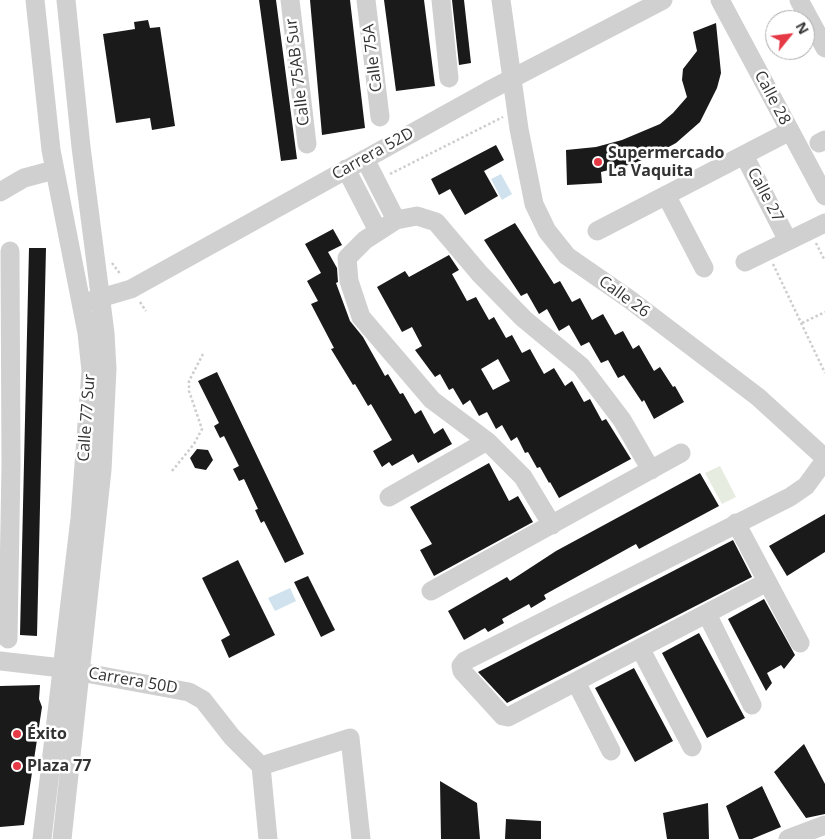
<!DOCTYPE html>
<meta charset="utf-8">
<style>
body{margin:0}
#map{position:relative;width:825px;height:839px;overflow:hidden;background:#fff;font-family:"Open Sans",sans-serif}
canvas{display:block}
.north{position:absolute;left:765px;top:10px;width:50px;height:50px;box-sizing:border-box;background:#fff;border:1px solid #adadad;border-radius:50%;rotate:61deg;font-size:14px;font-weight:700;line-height:20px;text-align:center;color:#333}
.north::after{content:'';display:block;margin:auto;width:18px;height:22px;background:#e63946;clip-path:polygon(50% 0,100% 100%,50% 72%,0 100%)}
</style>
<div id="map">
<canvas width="825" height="839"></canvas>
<div class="north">N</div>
</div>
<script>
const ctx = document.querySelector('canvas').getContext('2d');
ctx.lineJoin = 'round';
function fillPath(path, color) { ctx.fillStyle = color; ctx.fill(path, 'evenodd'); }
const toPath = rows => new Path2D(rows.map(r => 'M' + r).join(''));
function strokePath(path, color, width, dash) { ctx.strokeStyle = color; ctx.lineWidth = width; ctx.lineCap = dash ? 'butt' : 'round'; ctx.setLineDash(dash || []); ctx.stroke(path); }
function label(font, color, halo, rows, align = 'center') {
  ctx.font = font + ' "Open Sans",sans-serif'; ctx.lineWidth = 5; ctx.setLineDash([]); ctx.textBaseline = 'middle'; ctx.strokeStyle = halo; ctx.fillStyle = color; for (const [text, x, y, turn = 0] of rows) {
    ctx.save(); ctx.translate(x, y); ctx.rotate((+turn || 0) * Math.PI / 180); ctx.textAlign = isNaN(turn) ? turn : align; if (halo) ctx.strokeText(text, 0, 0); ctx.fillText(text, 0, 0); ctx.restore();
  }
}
fillPath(toPath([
 [720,466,736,497,722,504,705,473]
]), '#e6ecdf');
fillPath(toPath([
 [501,174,512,194,502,200,491,179],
 [290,588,296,601,275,611,268,598]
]), '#cfe2ee');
fillPath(toPath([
 [259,0,276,0,297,159,281,161],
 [310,0,350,0,365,128,322,135],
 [384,0,424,0,435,86,396,91],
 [452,0,464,0,471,63,459,65],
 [148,20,150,28,160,27,175,126,152,130,150,118,116,123,103,34,135,29,134,22],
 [716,23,721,73,717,88,700,122,676,143,652,156,632,164,601,172,602,183,567,185,566,150,596,147,622,140,660,124,673,113,687,97,682,80,683,69,697,51,693,32],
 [496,145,504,160,484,171,498,196,465,215,450,189,439,195,431,179],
 [515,223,554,284,560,281,572,302,580,298,592,320,603,314,615,335,623,331,633,349,639,345,654,371,660,367,673,387,675,386,684,402,654,419,644,400,642,402,624,375,618,378,608,360,601,363,589,342,581,346,569,325,559,331,547,309,539,314,527,293,521,296,484,240],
 [333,229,342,245,328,252,337,268,338,282,336,283,350,321,363,337,385,376,388,374,400,394,403,393,415,414,421,410,434,434,443,428,452,444,418,463,413,454,392,466,389,462,382,467,373,451,392,440,371,404,368,406,355,384,353,385,331,349,334,348,311,304,318,301,307,281,321,273,305,244],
 [29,248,46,248,37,636,20,635],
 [449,255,459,270,452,274,467,301,476,297,489,320,494,317,506,338,512,335,522,353,530,349,544,374,554,368,565,386,572,381,584,402,590,399,602,421,606,419,631,459,559,498,550,482,549,483,540,467,537,468,528,452,525,453,517,437,511,441,502,425,496,429,487,412,479,416,470,400,463,405,453,388,449,390,440,374,435,377,415,350,422,346,412,327,402,332,377,287,405,271,409,277],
 [498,359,510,381,493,390,481,369],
 [217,372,304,554,285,563,264,521,261,523,255,510,258,509,244,479,239,481,233,469,239,466,224,436,220,438,214,426,219,423,198,381],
 [197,449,208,450,213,460,206,470,195,468,190,458],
 [489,463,509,501,518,496,533,522,434,576,420,550,432,544,410,507],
 [700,473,719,506,639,549,636,544,544,595,546,599,531,608,529,604,502,619,504,623,488,632,485,628,464,640,448,611,507,577,510,581,556,551],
 [825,514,825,552,787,576,769,546],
 [733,540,752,577,507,703,478,672],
 [238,560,275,635,229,658,221,640,230,635,202,578],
 [308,576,335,630,321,637,294,582],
 [764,599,795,655,784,669,781,665,767,673,772,683,766,691,728,619],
 [699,633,745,718,707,738,662,653],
 [634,668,673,741,635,762,595,688],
 [40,685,39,699,42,707,24,825,0,827,0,686],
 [804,744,825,784,825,814,806,818,774,772],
 [440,781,477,803,480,839,441,839],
 [762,786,781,827,752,839,739,839,726,806],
 [708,803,709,839,667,839,663,813],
 [506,819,541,821,541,839,505,839]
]), '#1a1a1a');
strokePath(toPath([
 [390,174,503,117],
 [816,243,825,261],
 [112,263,121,275],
 [773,264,825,373],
 [140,302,146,311],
 [802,323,825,312],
 [172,471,194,444,202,429,189,391,189,381,203,354]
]), '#cdcdcd', 2.5, [2.5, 2.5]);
strokePath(toPath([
 [35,0,51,150,87,333,91,371,80,518,42,839],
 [290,0,307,144],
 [366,0,380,117],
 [441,0,449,78],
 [501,0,519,129,534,204,547,231,567,256,629,299,758,397,825,458],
 [720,0,825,196],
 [799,0,825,48],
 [819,143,825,140],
 [744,155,785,235],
 [365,159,396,220],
 [346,169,378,231],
 [0,192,24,178,54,170],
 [666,195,704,268],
 [597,231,790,131],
 [745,262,825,223],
 [90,301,131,289,488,91,663,0],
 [389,497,487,441],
 [736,523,800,643],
 [552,525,523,477,487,441,432,400,361,317,349,281,347,258,365,240,396,220,417,216,436,222,480,274,524,319,581,366,622,420,651,470],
 [767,582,508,717,503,716,462,671,461,666,465,661,790,497,806,486,825,460],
 [431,591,681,453],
 [707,614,752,705],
 [8,639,11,465,10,251],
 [640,648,692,747],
 [0,661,53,667,189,692,203,700,232,737,261,766],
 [576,682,611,751],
 [261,766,350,738,361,839],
 [261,766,268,839],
 [62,839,102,470,107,369,105,333,81,147,66,0],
 [788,839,825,825]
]), '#d0d0d0', 19);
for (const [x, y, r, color] of [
 [598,162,5,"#e63946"],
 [17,734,5,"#e63946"],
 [17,766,5,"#e63946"]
]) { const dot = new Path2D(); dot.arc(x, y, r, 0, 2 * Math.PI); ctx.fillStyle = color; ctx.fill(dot); strokePath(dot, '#fff', 2); }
label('16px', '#333', '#fff', [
 ["Calle 75A",373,58,-97],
 ["Calle 75AB Sur",298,72,-97],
 ["Calle 28",772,98,62],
 ["Carrera 52D",373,154,-29],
 ["Calle 27",765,195,62],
 ["Calle 26",624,297,36],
 ["Calle 77 Sur",87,418,-86],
 ["Carrera 50D",133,681,10]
]);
label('bold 16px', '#333', '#fff', [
 ["Supermercado",608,153],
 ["La Vaquita",608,171],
 ["Éxito",27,734],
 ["Plaza 77",27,766]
], 'left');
</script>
